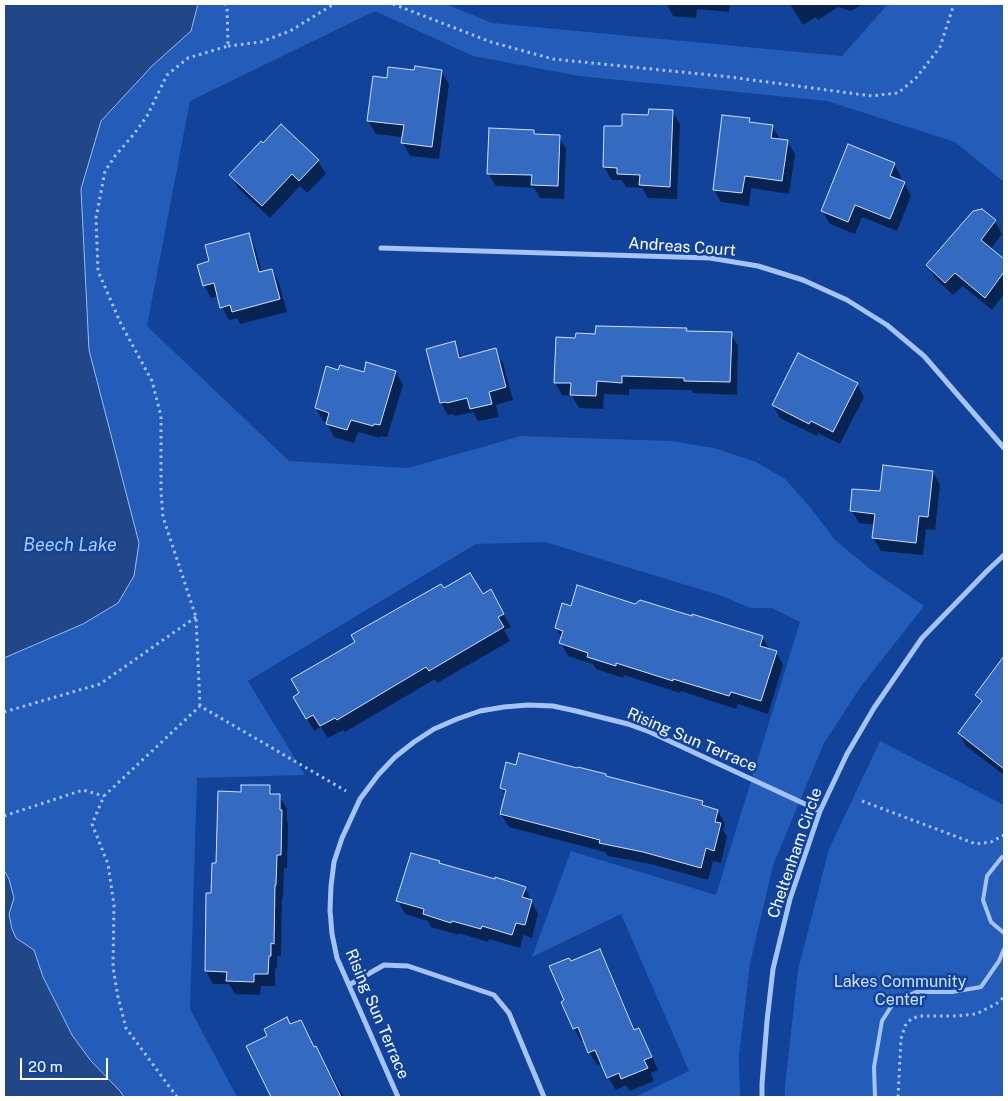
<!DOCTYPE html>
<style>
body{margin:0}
#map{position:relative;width:1008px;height:1101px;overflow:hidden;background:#11439b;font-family:"Public Sans",sans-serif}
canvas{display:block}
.frame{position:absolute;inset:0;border:5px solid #fff;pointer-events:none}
.scale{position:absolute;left:20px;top:1058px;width:88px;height:22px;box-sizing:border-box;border:2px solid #fff;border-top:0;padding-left:6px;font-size:15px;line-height:18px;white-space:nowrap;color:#fff;-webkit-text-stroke:4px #11439b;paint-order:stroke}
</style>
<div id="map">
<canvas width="1008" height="1101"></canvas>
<div class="frame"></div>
<div class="scale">20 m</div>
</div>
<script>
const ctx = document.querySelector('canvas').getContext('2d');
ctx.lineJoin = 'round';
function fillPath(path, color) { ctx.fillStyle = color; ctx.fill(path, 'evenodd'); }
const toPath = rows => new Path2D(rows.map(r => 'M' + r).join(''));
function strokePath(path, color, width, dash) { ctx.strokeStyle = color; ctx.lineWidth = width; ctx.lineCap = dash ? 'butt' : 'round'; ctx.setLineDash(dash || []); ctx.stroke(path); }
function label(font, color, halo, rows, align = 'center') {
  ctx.font = font + ' "Public Sans",sans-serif'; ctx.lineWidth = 5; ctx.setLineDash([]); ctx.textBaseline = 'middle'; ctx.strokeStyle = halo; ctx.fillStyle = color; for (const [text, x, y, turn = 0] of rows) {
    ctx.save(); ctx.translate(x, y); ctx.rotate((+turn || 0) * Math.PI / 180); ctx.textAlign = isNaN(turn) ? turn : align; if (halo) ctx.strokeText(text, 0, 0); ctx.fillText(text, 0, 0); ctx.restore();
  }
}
fillPath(toPath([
 [199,4,446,4,492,23,842,56,888,4,1004,4,1004,182,955,142,827,101,579,76,473,56,375,11,190,101,147,326,289,461,408,468,521,436,671,441,714,448,756,462,785,479,810,507,835,540,870,569,924,606,862,685,824,743,773,865,750,964,739,1056,740,1097,635,1097,689,1071,621,914,532,957,571,851,716,895,800,622,772,608,750,608,722,596,545,542,476,544,248,681,305,775,197,778,190,1009,237,1097,124,1097,120,1091,91,1061,72,1035,43,977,34,950,16,938,12,929,9,914,14,897,9,879,4,870,4,658,83,624,139,543,89,350,81,189,101,121,152,66,191,31],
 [880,741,1004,805,1004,1097,785,1097,785,1086,798,970,829,849]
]), '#245cb9');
const water = toPath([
 [4,4,198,4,191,31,152,66,101,121,81,189,89,350,139,543,134,576,118,603,83,624,4,658,4,4],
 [4,870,9,879,14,898,9,914,12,929,16,938,34,950,43,977,72,1035,91,1061,120,1091,124,1097,4,1097,4,870]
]);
fillPath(water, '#214789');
strokePath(water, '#97bdf7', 1);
fillPath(toPath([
 [667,4,666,4,730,4,729,12,697,9,696,18,673,16],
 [790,4,863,4,851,11,838,7,818,20,816,17,803,25],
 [441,71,449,84,439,159,410,156,403,143,403,137,376,134,368,121,388,80,416,72],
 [672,111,680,124,677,199,648,198,642,188,626,187,622,180,612,180,604,167,605,127,623,127,650,116],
 [749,119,751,123,772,126,780,139,787,141,795,154,789,194,751,188,749,206,721,202,714,189],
 [534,131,536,135,559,136,566,149,564,199,540,198,534,188,496,186,488,173],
 [318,161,326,174,307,193,300,186,270,218,238,188,231,175],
 [894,164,901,177,900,181,904,183,911,196,897,231,862,217,855,234,830,224,822,211],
 [995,221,1002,234,990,250,1004,260,1004,294,992,310,963,286,953,295,935,278,928,265],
 [248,235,255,248,262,273,272,270,279,283,287,312,240,324,237,318,229,320,222,307,219,296,211,298,204,285,210,262],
 [686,329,688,332,731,334,738,346,737,395,693,393,692,390,629,389,629,395,604,394,603,409,579,408,572,396,562,395,555,382,577,340,596,335],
 [454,343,462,358,495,350,503,363,513,400,496,405,499,417,478,421,473,412,455,416,454,414,448,415,441,403],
 [339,371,365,373,396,372,403,385,387,437,381,436,380,438,358,432,354,443,334,437,327,424,327,422,323,421,316,408],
 [857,384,864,397,840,444,818,433,817,436,780,418,773,405],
 [933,472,940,485,935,530,926,529,923,555,881,551,873,538,875,525,859,523,852,511,881,493],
 [444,590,482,596,490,591,511,627,504,630,510,641,437,683,435,679,345,732,343,730,328,738,321,727,314,731,295,697],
 [635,606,762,637,770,650,776,652,783,665,768,714,738,704,736,709,681,691,680,693,624,675,623,678,596,669,593,664,568,656,561,643,562,639,556,628,572,607],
 [992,674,1004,684,1004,775,966,746,959,733,981,704,976,695],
 [517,766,607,778,703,802,706,808,718,811,725,824,723,830,727,837,721,863,713,861,708,880,651,864,608,856,605,852,509,827,501,814,506,796,501,788],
 [269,786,274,796,279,796,287,809,287,821,288,824,287,868,284,868,283,897,282,898,281,956,277,956,277,969,275,968,275,986,261,986,260,995,235,994,229,984,213,984,206,971,213,895,217,864,243,793],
 [439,862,441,865,495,881,525,888,538,914,532,938,523,935,520,948,489,939,488,942,459,933,459,935,431,927,428,921,405,914,398,901],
 [599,951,607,964,635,1031,639,1029,646,1042,658,1070,651,1073,654,1081,630,1091,626,1085,616,1090,608,1077,602,1063,597,1065,589,1052,584,1040,581,1041,574,1028,565,1001,571,963],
 [290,1026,315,1048,330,1075,331,1074,344,1097,272,1097,248,1047]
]), '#0007');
const building = toPath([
 [415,66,442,70,432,147,401,143,404,125,367,121,373,76,387,78,388,67,414,70,415,66],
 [649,109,673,110,670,187,639,185,640,175,617,174,617,168,603,167,604,126,622,126,622,114,648,115,649,109],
 [722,115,750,118,749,122,773,125,771,138,788,140,782,181,745,176,742,193,713,190,722,115],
 [281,124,319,160,299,181,292,174,262,206,229,175,261,141,263,143,281,124],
 [489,128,534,130,534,134,560,135,558,186,531,185,532,175,487,174,489,128],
 [848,144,895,163,890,176,905,182,890,219,855,205,848,222,821,211,848,144],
 [982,209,996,220,981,240,1004,259,1004,272,985,298,955,273,945,283,926,265,973,211,982,209],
 [249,233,259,272,272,269,280,299,232,312,230,305,220,308,214,283,203,286,197,265,209,261,205,245,249,233],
 [596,326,687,328,686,331,732,332,730,382,684,381,684,378,622,376,622,383,597,381,596,396,570,395,571,383,554,383,556,337,575,338,576,333,595,334,596,326],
 [455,341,459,358,496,348,506,387,489,392,492,404,470,409,467,398,447,403,446,402,440,403,426,349,455,341],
 [798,353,858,383,833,432,811,421,809,424,772,405,798,353],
 [366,362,396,371,380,425,374,424,373,426,351,420,347,430,326,424,329,413,315,408,326,366,338,370,340,365,364,372,366,362],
 [883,465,933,471,928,517,919,516,916,543,872,538,875,514,850,511,852,489,880,491,883,465],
 [470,573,483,594,491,589,504,614,498,617,504,627,429,671,426,667,337,720,335,718,320,726,313,715,306,719,293,697,299,693,291,679,355,642,351,635,441,584,444,588,470,573],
 [577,585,635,604,640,600,692,616,692,614,763,636,760,646,777,651,761,701,731,692,729,696,673,679,673,681,616,663,616,666,587,657,588,653,559,643,563,631,555,628,562,603,571,606,577,585],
 [1004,656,1004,769,958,733,982,701,975,695,1004,656],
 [519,753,577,768,578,767,606,774,606,776,703,801,702,805,718,810,715,822,721,823,714,851,706,848,701,868,643,852,599,843,600,840,500,814,506,790,500,788,506,762,516,765,519,753],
 [241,785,270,785,270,794,280,794,280,810,282,810,281,855,277,855,276,885,275,885,274,944,271,943,271,956,269,956,268,974,254,974,254,982,226,981,227,972,205,971,206,893,211,893,212,863,216,863,218,791,241,792,241,785],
 [411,853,440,861,439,863,495,879,495,877,526,887,522,897,532,900,525,925,516,923,512,935,482,926,481,929,452,921,451,923,423,914,424,909,396,901,411,853],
 [600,949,634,1030,639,1028,652,1057,644,1060,648,1068,621,1079,619,1073,607,1078,595,1050,588,1053,578,1027,573,1029,561,1002,564,1000,549,966,569,958,571,961,600,949],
 [287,1017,290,1024,301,1020,314,1047,316,1046,341,1097,271,1097,246,1046,267,1036,264,1029,287,1017]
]);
fillPath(building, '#356ac1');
strokePath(building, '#cde0fe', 1);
strokePath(toPath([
 [393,4,491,42,553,59,730,77,872,96,898,93,916,78,940,47,954,4],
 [228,46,261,42,290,31,334,4],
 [200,706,196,617,163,517,161,492,161,416,152,381,121,324,98,271,96,218,105,171,115,156,134,134,147,116,167,75,188,58,228,46,227,7,225,4],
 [4,712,100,684,196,617],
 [862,801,976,844,991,842,1004,835],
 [4,816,83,790,104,796],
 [177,1097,126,1028,118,997,113,967,114,905,108,864,92,824,104,796,200,706,346,791],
 [898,1097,901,1039,905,1026,911,1019,919,1016,957,1016,976,1014,996,1004,1004,997]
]), '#a5c3f4', 3, [2.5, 4]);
strokePath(toPath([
 [1004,857,1002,857,987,876,983,900,991,922,1004,933],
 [875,1097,874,1067,882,1021,894,1002,916,992,952,992,981,987,999,961,1004,949]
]), '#a5c3f4', 4);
strokePath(toPath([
 [381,248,710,258,758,266,803,280,847,300,887,325,924,356,1004,448],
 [349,985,384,965,408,966,494,995,509,1013,544,1097],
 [398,1097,337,958,332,934,330,910,331,886,334,862,342,838,360,799,378,775,395,757,414,742,434,729,457,719,480,711,504,707,528,705,553,706,576,711,628,724,650,732,820,811],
 [762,1097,762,1084,767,1021,773,969,790,899,820,811,847,754,874,708,922,638,987,571,1004,555]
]), '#a5c3f4', 5);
label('16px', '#fff', '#11439b', [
 ["Andreas Court",682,247,4],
 ["Rising Sun Terrace",692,740,23],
 ["Cheltenham Circle",795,853,-71],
 ["Rising Sun Terrace",377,1014,67]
]);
label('16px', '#cde0fe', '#11439b', [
 ["Lakes Community",900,982],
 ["Center",900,1000]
]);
label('italic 18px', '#b1cefb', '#11439b', [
 ["Beech Lake",70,545]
]);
</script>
